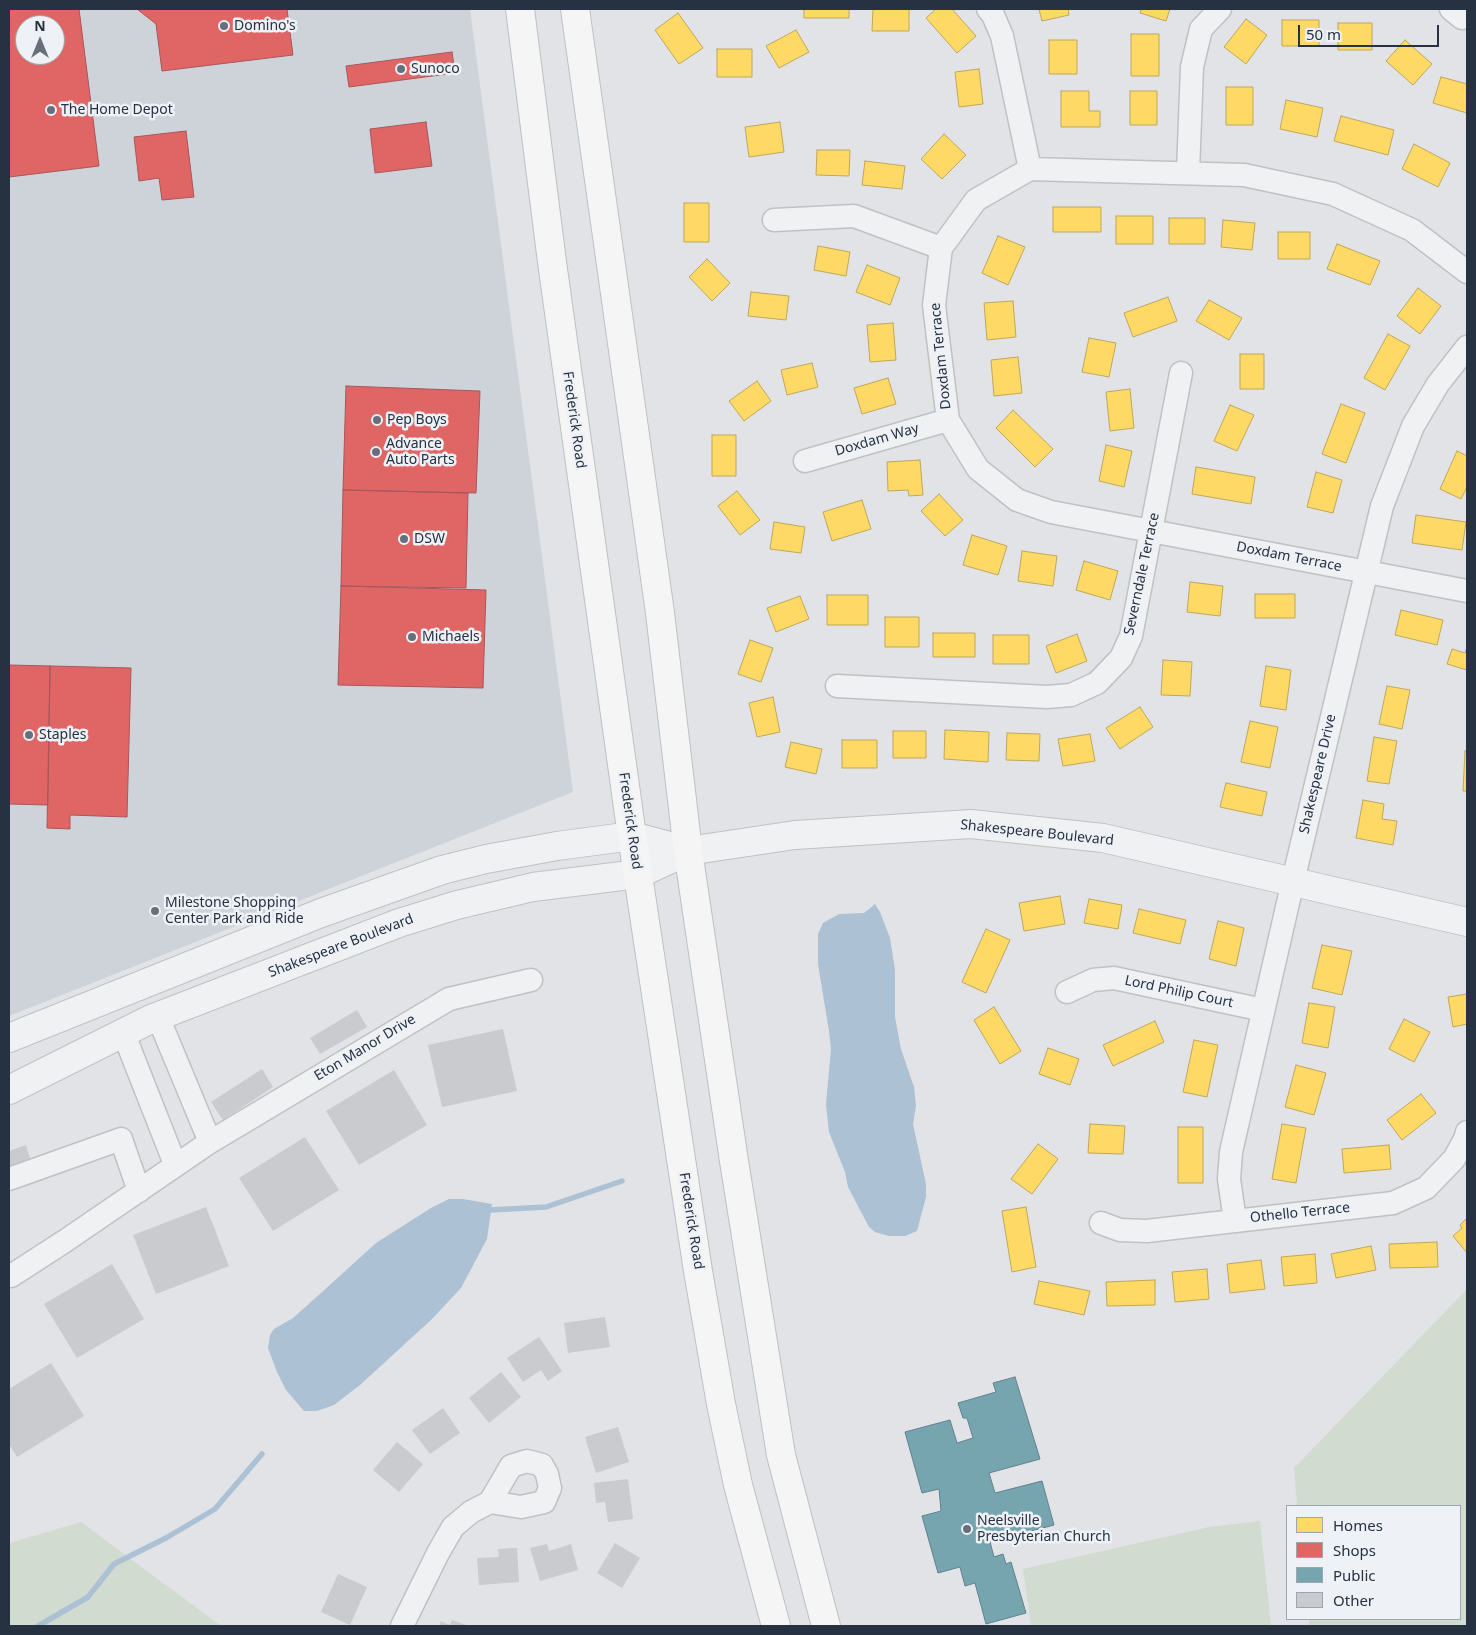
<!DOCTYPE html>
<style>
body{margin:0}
#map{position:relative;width:1476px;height:1635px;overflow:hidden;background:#e1e3e6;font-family:"Noto Sans",sans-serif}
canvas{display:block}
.frame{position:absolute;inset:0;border:10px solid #263141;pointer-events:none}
.legend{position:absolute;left:1286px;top:1505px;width:175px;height:115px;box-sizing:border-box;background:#eef2f6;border:1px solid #9ea5ae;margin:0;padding:6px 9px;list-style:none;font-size:15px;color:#263141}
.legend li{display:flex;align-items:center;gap:10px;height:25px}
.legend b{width:25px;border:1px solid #9ea5ae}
.north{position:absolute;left:15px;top:15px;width:50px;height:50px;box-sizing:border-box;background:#eef2f6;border:1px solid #9ea5ae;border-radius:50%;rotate:0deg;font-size:14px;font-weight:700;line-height:20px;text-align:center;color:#263141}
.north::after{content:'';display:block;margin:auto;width:18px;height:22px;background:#676f7b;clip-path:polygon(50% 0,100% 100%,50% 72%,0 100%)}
.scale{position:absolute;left:1298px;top:25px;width:141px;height:22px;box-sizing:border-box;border:2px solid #263141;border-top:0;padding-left:6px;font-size:15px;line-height:18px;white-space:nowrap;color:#263141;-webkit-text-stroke:4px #eef2f6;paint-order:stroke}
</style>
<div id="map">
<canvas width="1476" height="1635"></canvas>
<div class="frame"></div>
<ul class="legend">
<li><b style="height:14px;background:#ffd966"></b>Homes</li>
<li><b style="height:14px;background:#e06666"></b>Shops</li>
<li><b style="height:14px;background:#76a5af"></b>Public</li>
<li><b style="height:14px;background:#c9cbce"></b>Other</li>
</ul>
<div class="north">N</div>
<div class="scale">50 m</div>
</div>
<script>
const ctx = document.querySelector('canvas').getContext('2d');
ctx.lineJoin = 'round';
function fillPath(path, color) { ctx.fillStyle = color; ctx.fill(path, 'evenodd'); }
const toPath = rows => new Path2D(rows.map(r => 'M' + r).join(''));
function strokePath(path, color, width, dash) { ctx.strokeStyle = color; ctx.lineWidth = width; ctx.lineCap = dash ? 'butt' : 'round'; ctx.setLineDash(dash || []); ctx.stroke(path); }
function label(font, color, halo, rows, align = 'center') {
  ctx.font = font + ' "Noto Sans",sans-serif'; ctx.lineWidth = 5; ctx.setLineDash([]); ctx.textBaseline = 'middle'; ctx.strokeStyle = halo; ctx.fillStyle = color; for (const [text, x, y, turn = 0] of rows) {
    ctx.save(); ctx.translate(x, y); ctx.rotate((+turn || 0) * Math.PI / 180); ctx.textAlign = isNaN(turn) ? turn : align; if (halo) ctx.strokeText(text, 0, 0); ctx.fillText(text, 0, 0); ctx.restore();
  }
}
fillPath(toPath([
 [9,9,470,9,573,792,9,1016],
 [25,25,55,25,55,55,25,55]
]), '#ced3da');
fillPath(toPath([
 [1467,1289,1467,1626,1309,1626,1309,1619,1460,1619,1460,1506,1297,1506,1294,1468],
 [1260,1521,1271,1626,1031,1626,1023,1569,1209,1527],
 [81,1522,221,1626,9,1626,9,1543]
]), '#d2dbd0');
fillPath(toPath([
 [875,904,880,912,890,938,895,970,895,1017,901,1049,914,1087,916,1106,913,1124,926,1184,926,1197,917,1231,905,1236,889,1236,875,1232,869,1227,848,1187,845,1172,829,1132,826,1104,831,1049,829,1031,818,964,818,934,823,923,839,914,864,913],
 [449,1199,463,1199,492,1204,487,1239,461,1288,431,1320,360,1385,334,1405,317,1411,304,1411,286,1390,277,1372,268,1348,270,1335,274,1329,293,1318,321,1293,376,1243,431,1208]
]), '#acc1d4');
const homes = toPath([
 [804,9,849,9,849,18,804,18,804,9],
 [873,9,909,9,909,31,872,31,873,9],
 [936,9,952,9,976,36,957,53,926,18,936,9],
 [1039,9,1068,9,1069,15,1042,21,1039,9],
 [1141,9,1170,9,1166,21,1140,13,1141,9],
 [678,13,703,48,679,64,655,30,678,13],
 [1246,19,1267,35,1246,64,1224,47,1246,19],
 [1282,20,1319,20,1319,46,1282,46,1282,20],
 [1338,23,1372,23,1372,50,1338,50,1338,23],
 [796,30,809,52,779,68,766,46,796,30],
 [1131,34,1159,34,1159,76,1131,76,1131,34],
 [1049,40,1077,40,1077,74,1049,74,1049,40],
 [1405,40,1432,64,1413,85,1386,61,1405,40],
 [717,49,752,49,752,77,717,77,717,49],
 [979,69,983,104,959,107,955,72,979,69],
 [1441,77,1467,84,1467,113,1433,103,1441,77],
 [1226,87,1253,87,1253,125,1226,125,1226,87],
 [1061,91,1089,91,1089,111,1100,111,1100,127,1061,127,1061,91],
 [1130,91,1157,91,1157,125,1130,125,1130,91],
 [1286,100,1323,108,1317,137,1280,129,1286,100],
 [1341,116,1394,130,1388,155,1334,141,1341,116],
 [780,122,784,152,749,157,745,127,780,122],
 [944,134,966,155,942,179,921,159,944,134],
 [1414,144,1450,163,1438,187,1402,169,1414,144],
 [817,150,850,150,849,176,816,175,817,150],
 [865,161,905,166,902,189,862,185,865,161],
 [684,203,709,203,709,242,684,242,684,203],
 [1053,207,1101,207,1101,232,1053,232,1053,207],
 [1116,216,1153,216,1153,244,1116,244,1116,216],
 [1169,218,1205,218,1205,244,1169,244,1169,218],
 [1223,220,1255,223,1252,250,1221,247,1223,220],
 [1278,232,1310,232,1310,259,1278,259,1278,232],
 [998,236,1025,247,1008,285,982,273,998,236],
 [1337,244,1380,261,1370,285,1327,269,1337,244],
 [818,246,850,252,846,276,814,270,818,246],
 [707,259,730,283,712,301,689,277,707,259],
 [867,265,900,278,890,305,856,292,867,265],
 [1418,288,1441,306,1420,334,1397,316,1418,288],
 [751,292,789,296,786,320,748,316,751,292],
 [1168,297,1177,321,1133,337,1124,313,1168,297],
 [1209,300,1242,318,1229,340,1196,321,1209,300],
 [1013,301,1016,337,987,340,984,303,1013,301],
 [893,323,896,360,870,362,867,325,893,323],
 [1388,334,1410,346,1385,390,1364,378,1388,334],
 [1089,338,1116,343,1109,377,1082,372,1089,338],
 [1240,354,1264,354,1264,389,1240,389,1240,354],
 [1018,357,1022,393,994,396,991,360,1018,357],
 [812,363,818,387,787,395,781,370,812,363],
 [888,378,896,404,862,414,854,388,888,378],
 [757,381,771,401,744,421,729,401,757,381],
 [1130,389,1134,428,1110,431,1106,392,1130,389],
 [1341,404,1365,413,1346,463,1322,454,1341,404],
 [1230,405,1254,415,1237,451,1214,441,1230,405],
 [1013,410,1053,449,1035,467,996,428,1013,410],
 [712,435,736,435,736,476,712,476,712,435],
 [1106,445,1132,451,1124,487,1099,481,1106,445],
 [1457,451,1467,456,1467,487,1461,499,1440,489,1457,451],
 [920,460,923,495,909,496,908,490,888,491,887,462,920,460],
 [1196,467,1255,477,1251,504,1192,494,1196,467],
 [1316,472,1342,480,1333,513,1307,507,1316,472],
 [737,491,760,520,740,535,718,506,737,491],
 [939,494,963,520,945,536,921,511,939,494],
 [862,500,871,529,832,541,823,512,862,500],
 [1416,515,1466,522,1462,550,1412,543,1416,515],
 [774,522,805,527,801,553,770,549,774,522],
 [972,535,1007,546,998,575,963,565,972,535],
 [1022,551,1057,556,1053,586,1018,581,1022,551],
 [1084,561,1118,571,1110,600,1076,590,1084,561],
 [1190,582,1223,586,1220,616,1187,612,1190,582],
 [1255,594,1295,594,1295,618,1255,618,1255,594],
 [827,595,868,595,868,625,827,625,827,595],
 [800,596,809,619,776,632,767,608,800,596],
 [1401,610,1443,620,1437,645,1395,635,1401,610],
 [885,617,919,617,919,647,885,647,885,617],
 [933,633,975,633,975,657,933,657,933,633],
 [1077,634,1087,661,1056,673,1046,646,1077,634],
 [993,635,1029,635,1029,664,993,664,993,635],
 [750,640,773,648,761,682,738,674,750,640],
 [1467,647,1467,670,1447,664,1452,649,1465,653,1467,647],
 [1163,660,1192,662,1190,696,1161,695,1163,660],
 [1266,666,1291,670,1286,710,1260,706,1266,666],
 [1387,686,1410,690,1402,729,1379,724,1387,686],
 [773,697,780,732,757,737,749,703,773,697],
 [1140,707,1153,727,1120,749,1106,728,1140,707],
 [1250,721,1278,727,1270,768,1241,762,1250,721],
 [945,730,989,732,988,762,944,759,945,730],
 [893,731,926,731,926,758,893,758,893,731],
 [1007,733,1040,734,1039,761,1006,760,1007,733],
 [1090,734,1095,761,1063,766,1058,739,1090,734],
 [1374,737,1397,741,1389,784,1367,781,1374,737],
 [842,740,877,740,877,768,842,768,842,740],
 [791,742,822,749,816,774,785,767,791,742],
 [1465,751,1467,751,1467,791,1463,791,1465,751],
 [1226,783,1267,792,1262,816,1220,807,1226,783],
 [1363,800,1384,804,1382,819,1397,821,1393,845,1356,838,1363,800],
 [1060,896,1065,924,1024,931,1019,903,1060,896],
 [1089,899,1122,905,1118,929,1084,923,1089,899],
 [1139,909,1186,920,1180,944,1133,933,1139,909],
 [1218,921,1244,928,1236,966,1209,959,1218,921],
 [986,929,1010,940,986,993,962,982,986,929],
 [1322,945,1352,951,1342,995,1312,988,1322,945],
 [1467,994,1467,1024,1453,1027,1448,997,1467,994],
 [1309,1003,1335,1007,1328,1048,1302,1043,1309,1003],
 [994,1007,1021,1051,1000,1064,974,1020,994,1007],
 [1404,1019,1430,1032,1414,1062,1389,1049,1404,1019],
 [1155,1021,1164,1042,1113,1066,1103,1045,1155,1021],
 [1194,1040,1218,1045,1207,1097,1183,1092,1194,1040],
 [1048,1048,1079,1059,1070,1085,1039,1074,1048,1048],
 [1296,1065,1326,1073,1314,1115,1285,1107,1296,1065],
 [1421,1094,1436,1113,1402,1140,1387,1120,1421,1094],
 [1090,1124,1125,1126,1123,1154,1088,1153,1090,1124],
 [1282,1124,1306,1128,1296,1183,1272,1179,1282,1124],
 [1178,1127,1203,1127,1203,1183,1178,1183,1178,1127],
 [1038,1144,1058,1159,1032,1194,1011,1179,1038,1144],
 [1389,1145,1391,1169,1344,1173,1342,1149,1389,1145],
 [1026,1207,1036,1267,1012,1272,1002,1211,1026,1207],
 [1467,1218,1467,1253,1453,1236,1462,1228,1460,1225,1467,1218],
 [1437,1242,1438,1267,1390,1268,1389,1244,1437,1242],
 [1371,1246,1376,1270,1336,1278,1331,1254,1371,1246],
 [1315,1254,1317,1283,1284,1286,1281,1257,1315,1254],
 [1261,1260,1265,1289,1230,1293,1227,1264,1261,1260],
 [1207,1269,1209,1299,1175,1302,1172,1272,1207,1269],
 [1155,1280,1155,1305,1107,1306,1106,1282,1155,1280],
 [1039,1281,1090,1291,1084,1315,1034,1304,1039,1281]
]);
fillPath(homes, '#ffd966');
strokePath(homes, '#bea75b', 1);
const shops = toPath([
 [9,9,79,9,99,166,9,177,9,9],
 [25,25,55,25,55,55,25,55,25,25],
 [137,9,287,9,293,55,162,71,156,24,137,9],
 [452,52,455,73,349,87,346,66,452,52],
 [426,122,432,166,375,173,370,129,426,122],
 [186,131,194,197,162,200,159,178,139,181,134,137,186,131],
 [346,386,480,391,476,493,343,490,346,386],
 [343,490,468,493,466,588,341,586,343,490],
 [341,586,486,590,483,688,338,685,341,586],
 [9,665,50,666,48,805,9,804,9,665],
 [50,666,131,668,127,817,70,815,70,829,47,828,50,666]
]);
fillPath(shops, '#e06666');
strokePath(shops, '#a8565b', 1);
const public = toPath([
 [1015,1377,1040,1459,989,1473,995,1493,1042,1481,1054,1525,990,1542,994,1557,1003,1554,1006,1564,1011,1562,1026,1613,986,1624,975,1583,965,1586,960,1567,938,1573,922,1516,941,1511,939,1489,922,1493,905,1432,950,1420,957,1443,973,1438,967,1418,963,1418,958,1403,996,1392,993,1383,1015,1377]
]);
fillPath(public, '#76a5af');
strokePath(public, '#5e828e', 1);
strokePath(toPath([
 [491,1210,546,1207,622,1181],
 [38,1626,88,1597,114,1564,166,1538,215,1509,262,1454]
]), '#acc1d4', 5.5);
fillPath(toPath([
 [357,1010,367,1027,320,1054,310,1038],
 [503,1029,517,1091,442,1107,428,1045],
 [262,1069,273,1087,223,1120,211,1102],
 [394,1070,427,1125,359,1165,326,1111],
 [305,1137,339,1190,273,1231,239,1178],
 [26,1145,31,1162,9,1169,9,1151],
 [206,1207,229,1266,156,1294,133,1235],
 [112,1264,144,1319,77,1358,44,1304],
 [605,1317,610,1347,568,1353,564,1323],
 [539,1337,562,1371,548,1381,541,1370,523,1382,507,1358],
 [51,1363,84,1416,17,1457,9,1444,9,1389],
 [501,1372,521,1397,489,1423,469,1398],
 [443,1408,460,1433,430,1454,412,1430],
 [618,1427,629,1462,596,1473,585,1437],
 [397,1442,423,1464,399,1492,373,1470],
 [628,1479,633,1519,608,1522,605,1502,596,1503,594,1483],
 [615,1543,640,1558,622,1588,597,1573],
 [547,1544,549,1551,571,1544,578,1570,540,1581,530,1548],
 [517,1548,519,1582,479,1585,477,1558,499,1557,498,1549],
 [338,1574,367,1587,350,1625,321,1612],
 [452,1620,469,1626,439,1626,441,1621,450,1625]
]), '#c9cbce');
const minor = toPath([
 [988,9,993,15,1002,36,1030,169],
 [1451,9,1462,18],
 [1188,172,1192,67,1201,29,1220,9],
 [774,220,854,216,941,248],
 [1467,272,1412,230,1333,194,1244,175,1030,169,976,200,941,248,934,305,948,420,978,469,1017,500,1051,512,1467,591],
 [805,461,948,420],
 [837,686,1047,697,1071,695,1097,683,1121,658,1131,636,1181,373],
 [1067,992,1093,980,1114,978,1263,1010],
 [158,1017,210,1142],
 [123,1032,175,1164],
 [9,1179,121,1139,139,1191],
 [1235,1221,1229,1179,1231,1152,1293,881,1382,506,1413,426,1438,384,1467,347],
 [1101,1223,1120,1230,1147,1231,1393,1203,1426,1188,1454,1159,1465,1139,1467,1132],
 [9,1274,11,1276,65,1241,210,1142,449,999,531,980],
 [402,1626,438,1553,453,1527,471,1512,490,1502,511,1466,527,1461,542,1465,547,1474,550,1488,544,1502,521,1507,490,1502]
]);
const tertiary = toPath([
 [9,1038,321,913,442,870,486,859,557,846,632,836,688,851],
 [9,1090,151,1019,399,923,457,905,533,887,638,874,688,851,795,835,971,824,1103,838,1467,922]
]);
const primary = toPath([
 [520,9,552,262,632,836,698,1271,721,1404,738,1485,776,1626],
 [575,9,660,613,688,851,734,1161,781,1455,826,1626]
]);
strokePath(minor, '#bfc1c4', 25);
strokePath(tertiary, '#bfc1c4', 30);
strokePath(primary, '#bcc0c4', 30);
strokePath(minor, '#f0f1f3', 22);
strokePath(tertiary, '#f0f1f3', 28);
strokePath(primary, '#f5f5f6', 28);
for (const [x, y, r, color] of [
 [224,26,5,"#676f7b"],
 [401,69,5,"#676f7b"],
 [51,110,5,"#676f7b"],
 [377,420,5,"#676f7b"],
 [376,452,5,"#676f7b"],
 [404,539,5,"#676f7b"],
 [412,637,5,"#676f7b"],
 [29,735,5,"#676f7b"],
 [155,911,5,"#676f7b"],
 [967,1529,5,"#676f7b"]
]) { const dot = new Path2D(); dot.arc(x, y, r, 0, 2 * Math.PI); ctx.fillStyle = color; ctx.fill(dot); strokePath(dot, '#eef2f6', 2); }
label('14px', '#263141', '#eef2f6', [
 ["Domino's",234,26],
 ["Sunoco",411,69],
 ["The Home Depot",61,110],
 ["Pep Boys",387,420],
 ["Advance",386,444],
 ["Auto Parts",386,460],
 ["DSW",414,539],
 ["Michaels",422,637],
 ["Staples",39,735],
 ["Milestone Shopping",165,903],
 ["Center Park and Ride",165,919],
 ["Neelsville",977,1521],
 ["Presbyterian Church",977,1537]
], 'left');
label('14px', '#263141', '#eef2f6', [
 ["Doxdam Terrace",941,356,-96],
 ["Frederick Road",574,420,82],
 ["Doxdam Way",877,440,-16],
 ["Doxdam Terrace",1289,557,11],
 ["Severndale Terrace",1142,574,-78],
 ["Shakespeare Drive",1318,774,-77],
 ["Frederick Road",630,821,82],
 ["Shakespeare Boulevard",1037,833,6],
 ["Shakespeare Boulevard",341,946,-21],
 ["Lord Philip Court",1179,992,12],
 ["Eton Manor Drive",365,1048,-31],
 ["Othello Terrace",1300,1213,-6],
 ["Frederick Road",691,1221,81]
]);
</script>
